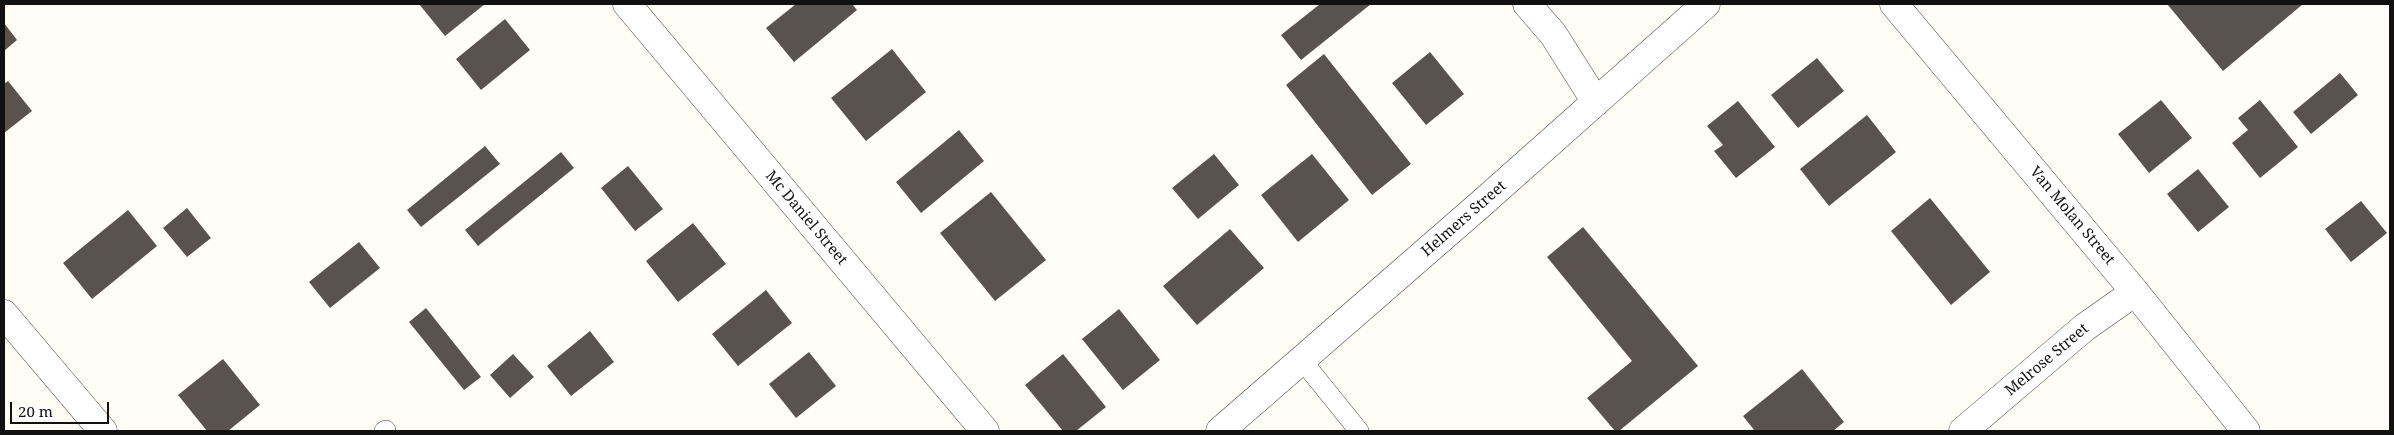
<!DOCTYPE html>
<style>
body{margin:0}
#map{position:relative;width:2394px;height:435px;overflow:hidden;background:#fffdf5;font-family:"Noto Serif",serif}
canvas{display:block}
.frame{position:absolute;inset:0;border:5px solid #111;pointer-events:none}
.scale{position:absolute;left:10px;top:402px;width:99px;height:22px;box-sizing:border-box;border:2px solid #111;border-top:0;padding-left:6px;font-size:15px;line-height:18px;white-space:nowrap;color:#111;-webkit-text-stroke:4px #fff;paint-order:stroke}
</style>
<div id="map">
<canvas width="2394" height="435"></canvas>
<div class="frame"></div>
<div class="scale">20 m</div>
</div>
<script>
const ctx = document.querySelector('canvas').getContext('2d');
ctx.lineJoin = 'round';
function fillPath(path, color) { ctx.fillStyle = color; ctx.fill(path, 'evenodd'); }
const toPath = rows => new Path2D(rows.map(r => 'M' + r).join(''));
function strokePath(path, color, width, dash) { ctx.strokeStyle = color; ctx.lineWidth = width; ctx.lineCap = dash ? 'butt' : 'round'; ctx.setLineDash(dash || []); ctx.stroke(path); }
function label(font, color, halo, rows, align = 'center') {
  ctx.font = font + ' "Noto Serif",serif'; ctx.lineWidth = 5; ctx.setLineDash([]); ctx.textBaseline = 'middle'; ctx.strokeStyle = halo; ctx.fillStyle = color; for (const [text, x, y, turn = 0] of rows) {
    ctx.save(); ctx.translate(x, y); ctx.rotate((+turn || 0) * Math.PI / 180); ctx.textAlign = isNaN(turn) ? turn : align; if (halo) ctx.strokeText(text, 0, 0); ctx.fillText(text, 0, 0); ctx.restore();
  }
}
fillPath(toPath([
 [419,4,485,4,445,36],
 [796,4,852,4,857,10,794,62,766,28],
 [1320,4,1371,4,1301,60,1281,35],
 [2167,4,2303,4,2223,71],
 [505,19,530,50,481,90,456,59],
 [4,23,17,40,4,51],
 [892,49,926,92,866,141,831,98],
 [1430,52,1464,94,1426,125,1392,83],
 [1324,54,1411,164,1372,195,1286,85],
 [1817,58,1844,91,1798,128,1771,95],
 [2340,73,2358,95,2311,134,2293,112],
 [8,81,32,111,4,133,4,84],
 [2161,100,2192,138,2149,173,2118,134],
 [2260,100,2298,147,2260,178,2232,143,2248,130,2238,118],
 [1738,101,1775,147,1736,178,1714,151,1723,145,1707,126],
 [1867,115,1896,152,1829,206,1800,169],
 [959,130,984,161,921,213,896,182],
 [485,146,500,164,421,227,407,210],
 [561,152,574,168,478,246,465,230],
 [1214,154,1239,185,1198,219,1172,188],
 [1312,154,1349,200,1298,242,1261,195],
 [628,166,663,209,635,231,601,188],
 [2198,169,2229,207,2198,232,2167,194],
 [991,192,1046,260,995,301,940,233],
 [1930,198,1990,272,1951,305,1891,231],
 [2361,201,2387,233,2351,262,2325,229],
 [187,208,211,238,187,257,163,228],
 [128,210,157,246,92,299,63,263],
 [693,223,726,264,678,302,646,261],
 [1583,227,1698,366,1619,431,1615,431,1587,398,1632,361,1547,257],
 [1230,229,1264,268,1197,325,1163,286],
 [359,242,380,268,330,308,309,282],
 [766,290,792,323,738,366,712,334],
 [426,308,481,377,464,390,409,322],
 [1119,309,1160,360,1123,390,1082,339],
 [590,331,614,362,571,396,547,366],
 [809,352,836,386,796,418,769,384],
 [513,354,534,377,510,398,490,375],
 [1063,354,1106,407,1076,431,1063,431,1025,385],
 [223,359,260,405,228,431,207,431,178,395],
 [1802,369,1844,422,1833,431,1755,431,1743,416]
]), '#5a524d');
const lane = toPath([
 [1301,359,1359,431],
 [384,431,386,430]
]);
const street = toPath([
 [627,4,985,431],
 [1527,4,1553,34,1596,102],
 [1894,4,2135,292,2246,431],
 [4,314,103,431],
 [1220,431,1482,203,1706,4],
 [1963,431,2085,327,2135,292]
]);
strokePath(lane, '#444', 20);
strokePath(street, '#444', 29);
strokePath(lane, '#fff', 19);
strokePath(street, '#fff', 28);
label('15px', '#111', '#fff', [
 ["Van Molan Street",2072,216,50],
 ["Mc Daniel Street",806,218,50],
 ["Helmers Street",1464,219,-41],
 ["Melrose Street",2047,360,-40]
]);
</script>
